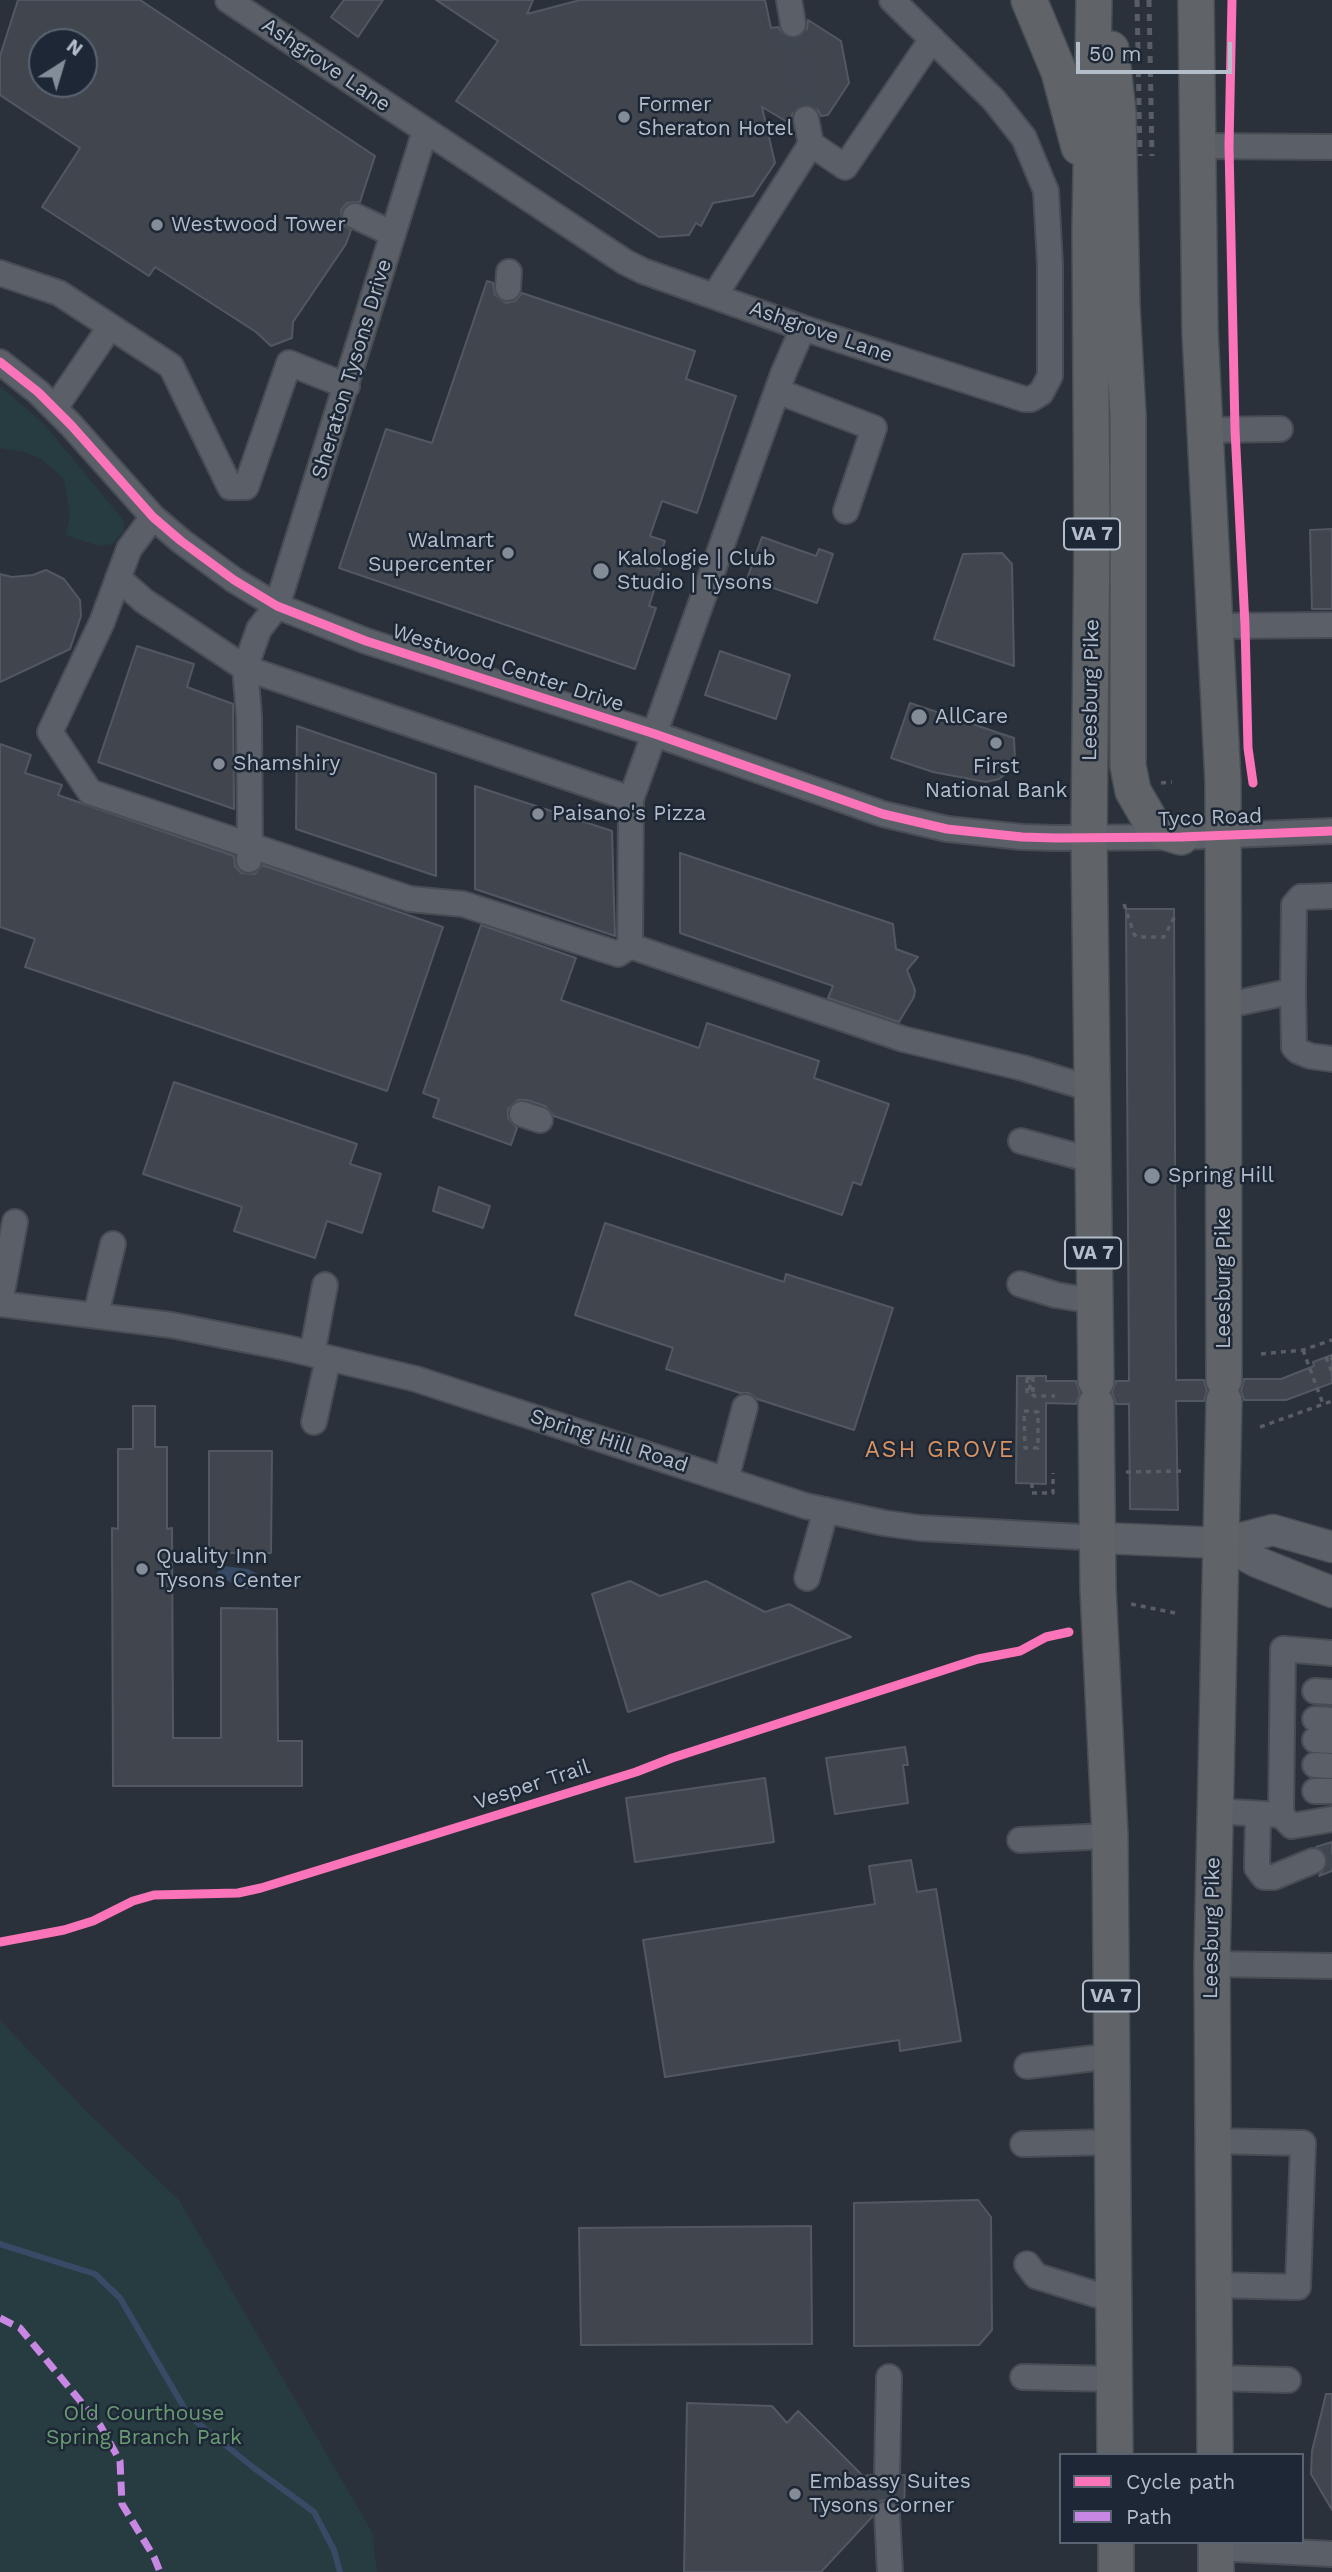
<!DOCTYPE html>
<style>
body{margin:0}
#map{position:relative;width:1332px;height:2572px;overflow:hidden;background:#2a313a;font-family:"Work Sans",sans-serif}
canvas{display:block}
.legend{position:absolute;left:1059px;top:2453px;width:245px;height:91px;box-sizing:border-box;background:#1d2735;border:2px solid #596371;margin:0;padding:9px 12px;list-style:none;font-size:21px;color:#b4bdca}
.legend li{display:flex;align-items:center;gap:14px;height:35px}
.legend b{width:35px;border:2px solid #596371}
.north{position:absolute;left:28px;top:28px;width:70px;height:70px;box-sizing:border-box;background:#1d2735;border:2px solid #596371;border-radius:50%;rotate:37deg;font-size:19px;font-weight:700;line-height:28px;text-align:center;color:#b4bdca}
.north::after{content:'';display:block;margin:auto;width:24px;height:32px;background:#848c98;clip-path:polygon(50% 0,100% 100%,50% 72%,0 100%)}
.scale{position:absolute;left:1076px;top:42px;width:156px;height:32px;box-sizing:border-box;border:4px solid #b4bdca;border-top:0;padding-left:9px;font-size:21px;line-height:24px;white-space:nowrap;color:#b4bdca;-webkit-text-stroke:5px #1d2735;paint-order:stroke}
</style>
<div id="map">
<canvas width="1332" height="2572"></canvas>
<ul class="legend">
<li><b style="height:9px;background:#fb73b8"></b>Cycle path</li>
<li><b style="height:9px;background:#c787e3"></b>Path</li>
</ul>
<div class="north">N</div>
<div class="scale">50 m</div>
</div>
<script>
const ctx = document.querySelector('canvas').getContext('2d');
ctx.lineJoin = 'round';
function fillPath(path, color) { ctx.fillStyle = color; ctx.fill(path, 'evenodd'); }
const toPath = rows => new Path2D(rows.map(r => 'M' + r).join(''));
function strokePath(path, color, width, dash) { ctx.strokeStyle = color; ctx.lineWidth = width; ctx.lineCap = dash ? 'butt' : 'round'; ctx.setLineDash(dash || []); ctx.stroke(path); }
function label(font, color, halo, rows, align = 'center') {
  ctx.font = font + ' "Work Sans",sans-serif'; ctx.lineWidth = 5; ctx.setLineDash([]); ctx.textBaseline = 'middle'; ctx.strokeStyle = halo; ctx.fillStyle = color; for (const [text, x, y, turn = 0] of rows) {
    ctx.save(); ctx.translate(x, y); ctx.rotate((+turn || 0) * Math.PI / 180); ctx.textAlign = isNaN(turn) ? turn : align; if (halo) ctx.strokeText(text, 0, 0); ctx.fillText(text, 0, 0); ctx.restore();
  }
}
fillPath(toPath([
 [0,386,43,423,124,521,124,531,112,544,99,546,66,535,70,516,64,479,40,458,24,452,0,448],
 [0,2020,86,2111,179,2200,372,2532,377,2572,0,2572]
]), '#273c40');
fillPath(toPath([
 [224,1566,248,1569,257,1574,257,1582,248,1589,240,1588,217,1574,219,1569]
]), '#374b66');
strokePath(toPath([
 [0,2244,95,2274,120,2298,189,2416,254,2468,314,2512,334,2550,340,2572]
]), '#374b66', 6);
const building = toPath([
 [18,0,140,0,375,156,360,202,347,203,341,210,342,224,351,230,346,244,293,322,292,338,271,346,256,332,155,267,149,276,42,207,80,148,0,95,0,56,18,0],
 [42,42,84,42,84,84,42,84,42,42],
 [344,0,383,0,358,37,331,17,344,0],
 [436,0,533,0,527,14,580,0,765,0,771,28,778,27,787,38,795,39,803,35,807,29,808,20,841,41,849,83,828,115,821,116,818,110,811,105,802,105,796,108,792,115,792,123,789,123,762,107,775,163,753,196,713,203,701,226,696,223,689,235,659,237,456,101,498,41,436,0],
 [487,281,493,283,495,295,506,303,515,301,522,293,695,351,686,379,736,396,697,513,662,501,650,536,665,541,656,568,661,569,649,606,656,608,635,669,339,568,386,429,432,443,487,281],
 [1332,529,1332,609,1312,609,1310,530,1332,529],
 [762,537,816,556,819,549,833,554,817,603,747,579,762,537],
 [1002,553,1012,564,1014,666,934,639,963,554,1002,553],
 [46,570,64,579,80,600,81,616,70,649,0,682,0,574,12,577,33,575,46,570],
 [137,646,194,664,187,687,233,704,234,809,98,762,137,646],
 [720,651,790,675,776,719,705,695,720,651],
 [910,703,1014,738,1015,761,1011,769,999,779,986,782,933,772,891,758,910,703],
 [297,726,436,774,436,876,296,829,297,726],
 [0,744,31,755,25,773,62,785,58,795,234,856,235,866,241,873,255,874,262,865,443,927,387,1091,25,967,35,939,0,927,0,744],
 [475,786,612,831,615,936,475,889,475,786],
 [680,853,893,924,896,949,918,957,907,970,915,990,914,997,899,1022,828,998,833,986,680,933,680,853],
 [1126,909,1174,909,1176,1380,1204,1380,1207,1391,1204,1401,1176,1401,1178,1510,1130,1509,1129,1404,1116,1404,1112,1392,1116,1381,1129,1381,1126,909],
 [481,925,576,958,561,1000,699,1048,707,1023,819,1061,814,1078,889,1104,861,1185,853,1182,842,1215,554,1116,545,1106,527,1100,518,1100,508,1109,508,1118,517,1128,511,1145,433,1117,439,1099,423,1093,481,925],
 [174,1082,357,1144,350,1164,381,1174,362,1233,327,1221,315,1258,234,1231,242,1207,143,1174,174,1082],
 [439,1187,490,1206,483,1228,433,1211,439,1187],
 [605,1223,784,1282,786,1274,893,1308,854,1430,757,1399,749,1393,740,1393,666,1369,673,1348,575,1315,605,1223],
 [1332,1355,1332,1383,1286,1400,1244,1400,1241,1391,1244,1379,1281,1379,1314,1366,1313,1362,1332,1355],
 [1017,1376,1046,1376,1046,1381,1076,1381,1080,1393,1076,1404,1046,1403,1046,1484,1016,1483,1017,1376],
 [133,1406,155,1406,155,1447,167,1447,167,1529,172,1528,173,1738,221,1738,221,1608,277,1609,278,1741,302,1741,302,1786,113,1786,112,1528,118,1529,118,1449,133,1449,133,1406],
 [209,1451,272,1451,271,1553,209,1553,209,1451],
 [630,1581,660,1596,706,1581,765,1612,789,1604,851,1637,628,1712,592,1594,630,1581],
 [905,1747,908,1765,903,1765,908,1803,835,1814,826,1758,905,1747],
 [765,1778,774,1842,635,1862,626,1798,765,1778],
 [1332,1842,1332,1871,1319,1876,1328,1862,1326,1855,1316,1847,1332,1842],
 [911,1860,917,1892,936,1889,961,2041,900,2051,899,2040,665,2077,643,1940,875,1904,869,1866,911,1860],
 [978,2200,991,2217,992,2330,979,2345,854,2346,854,2203,978,2200],
 [811,2226,812,2344,581,2345,579,2228,811,2226],
 [1326,2394,1332,2394,1332,2510,1311,2474,1312,2451,1326,2394],
 [687,2403,772,2406,787,2423,798,2411,863,2476,872,2475,874,2483,880,2488,894,2488,899,2483,902,2475,905,2475,904,2513,893,2501,886,2499,878,2502,874,2508,872,2517,821,2572,684,2572,687,2403]
]);
fillPath(building, '#41464e');
strokePath(building, '#525861', 2);
strokePath(toPath([
 [793,24,806,119],
 [1313,1861,1332,1856],
 [887,2475,887,2514]
]), '#3f4650', 24, [24, 12]);
const minor = toPath([
 [228,0,625,262,643,271,803,328,1024,399,1031,399,1041,393,1050,376,1050,265,1046,191,1024,138,994,100,892,0],
 [789,0,793,24],
 [806,119,811,144],
 [1198,146,1332,147],
 [355,216,393,234],
 [0,273,59,293,171,366,230,487,246,487,289,363,347,386],
 [508,288,509,272],
 [715,295,811,144,845,167,932,39],
 [0,362,38,392,71,425,153,517,181,541,234,580,277,606,366,641,655,734,883,814,947,829,1022,837,1056,838,1181,837,1332,831],
 [777,391,874,428,846,511],
 [55,408,110,327],
 [1204,430,1280,429],
 [153,517,129,549,102,622,50,732,90,792,410,899,463,904,618,954,630,946],
 [118,578,144,601,245,668,631,799],
 [1215,626,1332,625],
 [249,860,250,847,249,716,245,668,259,629,277,606,425,131],
 [630,946,631,799,783,374,803,328],
 [630,946,903,1039,1023,1068,1092,1089],
 [1293,991,1294,1047,1298,1051,1310,1056,1332,1059],
 [1224,1006,1293,991,1294,905,1301,897,1332,896],
 [522,1114,540,1120],
 [1021,1141,1091,1160],
 [1020,1284,1056,1295,1093,1301],
 [0,1302,15,1222],
 [0,1304,171,1325,283,1347,416,1379,806,1506,884,1523,920,1528,1099,1538],
 [96,1314,113,1244],
 [312,1354,325,1285],
 [314,1422,328,1359],
 [726,1479,745,1407],
 [807,1578,826,1510],
 [1315,1691,1332,1692],
 [1315,1719,1332,1720],
 [1315,1740,1332,1741],
 [1315,1765,1332,1766],
 [1315,1791,1332,1791],
 [1214,1811,1281,1815,1283,1649,1332,1653],
 [1258,1814,1257,1868,1264,1877,1274,1877,1313,1861],
 [1281,1815,1292,1826,1332,1819],
 [1020,1840,1110,1836],
 [1212,1964,1332,1966],
 [1027,2066,1112,2056],
 [1213,2141,1303,2143,1298,2287,1214,2285],
 [1023,2144,1113,2142],
 [1027,2264,1036,2276,1114,2300],
 [1023,2377,1114,2379],
 [1215,2378,1288,2380],
 [887,2475,889,2377],
 [887,2514,890,2572],
 [1216,2548,1332,2554]
]);
const major = toPath([
 [1099,1538,1222,1543,1273,1530,1332,1547],
 [1222,1543,1257,1562,1332,1592]
]);
const highway = toPath([
 [1029,0,1059,72,1079,147],
 [1094,0,1090,230,1092,536,1089,837,1096,1381],
 [1196,0,1200,332,1223,782,1224,1380],
 [1111,49,1118,112,1122,307,1128,415,1128,766,1133,791,1151,822,1164,832,1181,837],
 [1096,1404,1098,1589,1110,1836,1115,2455],
 [1215,2455,1212,1964,1224,1401],
 [1116,2542,1116,2572],
 [1216,2542,1216,2572]
]);
strokePath(minor, '#484d54', 28);
strokePath(major, '#484d56', 33);
strokePath(highway, '#474d55', 38);
strokePath(toPath([
 [1161,783,1172,782],
 [1124,904,1134,934,1137,937,1164,937,1175,916],
 [1303,1350,1323,1404],
 [1261,1354,1303,1350,1332,1340],
 [1332,1355,1332,1363],
 [1326,1357,1332,1372],
 [1027,1376,1030,1379,1030,1391,1034,1396,1055,1396],
 [1027,1378,1027,1394,1031,1394],
 [1033,1392,1033,1376],
 [1024,1411,1038,1412,1038,1448,1025,1448,1024,1411],
 [1260,1427,1332,1401],
 [1126,1472,1184,1471],
 [1032,1483,1032,1493,1053,1493,1053,1473],
 [1131,1604,1175,1613]
]), '#585e64', 3.5, [5, 5]);
strokePath(minor, '#5b5f67', 24);
strokePath(major, '#5d6269', 30);
strokePath(highway, '#606367', 35);
strokePath(toPath([
 [1137,0,1140,156],
 [1149,0,1152,156]
]), '#595e66', 5, [7, 7]);
strokePath(toPath([
 [0,2318,20,2328,100,2425,120,2461,122,2504,154,2557,160,2572]
]), '#c787e3', 7, [14, 7]);
strokePath(toPath([
 [1232,0,1229,146,1235,430,1245,625,1248,748,1253,783],
 [0,362,38,392,71,425,153,517,181,541,234,580,277,606,366,641,655,734,883,814,947,829,1022,837,1056,838,1181,837,1332,831],
 [0,1942,64,1930,93,1921,133,1901,154,1895,238,1893,261,1888,636,1772,672,1758,978,1659,1020,1651,1046,1637,1069,1632]
]), '#fb73b8', 9);
for (const [x, y, r, color] of [
 [624,117,7,"#848c98"],
 [157,225,7,"#848c98"],
 [508,553,7,"#848c98"],
 [601,571,9,"#848c98"],
 [919,717,9,"#848c98"],
 [996,743,7,"#848c98"],
 [219,764,7,"#848c98"],
 [538,814,7,"#848c98"],
 [1152,1176,9,"#848c98"],
 [142,1569,7,"#848c98"],
 [795,2494,7,"#848c98"]
]) { const dot = new Path2D(); dot.arc(x, y, r, 0, 2 * Math.PI); ctx.fillStyle = color; ctx.fill(dot); strokePath(dot, '#1d2735', 2.5); }
for (const [x, y, w] of [
 [1092,534,56],
 [1093,1253,56],
 [1111,1996,56]
]) { const box = new Path2D(); box.roundRect(x - w / 2, y - 15.5, w, 31, 5); ctx.fillStyle = '#1d2735'; ctx.fill(box); strokePath(box, '#b4bdca', 2); }
label('bold 19px', '#b4bdca', null, [
 ["VA 7",1092,534],
 ["VA 7",1093,1253],
 ["VA 7",1111,1996]
]);
label('21px', '#b4bdca', '#1d2735', [
 ["Ashgrove Lane",326,65,34],
 ["Ashgrove Lane",821,332,19],
 ["Sheraton Tysons Drive",352,369,-73],
 ["Westwood Center Drive",508,668,18],
 ["Leesburg Pike",1091,690,-89],
 ["Tyco Road",1210,818,-2],
 ["Leesburg Pike",1224,1278,-90],
 ["Spring Hill Road",609,1441,18],
 ["Vesper Trail",532,1785,-18],
 ["Leesburg Pike",1212,1928,-89]
]);
label('21px', '#b4bdca', '#1d2735', [
 ["Former",638,105],
 ["Sheraton Hotel",638,129],
 ["Westwood Tower",171,225],
 ["Walmart",494,541,"right"],
 ["Supercenter",494,565,"right"],
 ["Kalologie | Club",617,559],
 ["Studio | Tysons",617,583],
 ["AllCare",935,717],
 ["Shamshiry",233,764],
 ["First",996,767,"center"],
 ["National Bank",996,791,"center"],
 ["Paisano's Pizza",552,814],
 ["Spring Hill",1168,1176],
 ["Quality Inn",156,1557],
 ["Tysons Center",156,1581],
 ["Embassy Suites",809,2482],
 ["Tysons Corner",809,2506]
], 'left');
label('21px', '#6a9c74', '#1d2735', [
 ["Old Courthouse",144,2414],
 ["Spring Branch Park",144,2438]
]);
ctx.letterSpacing = '2px';
label('23px', '#d99260', '#1d2735', [
 ["ASH GROVE",940,1450]
]);
ctx.letterSpacing = '0px';
</script>
